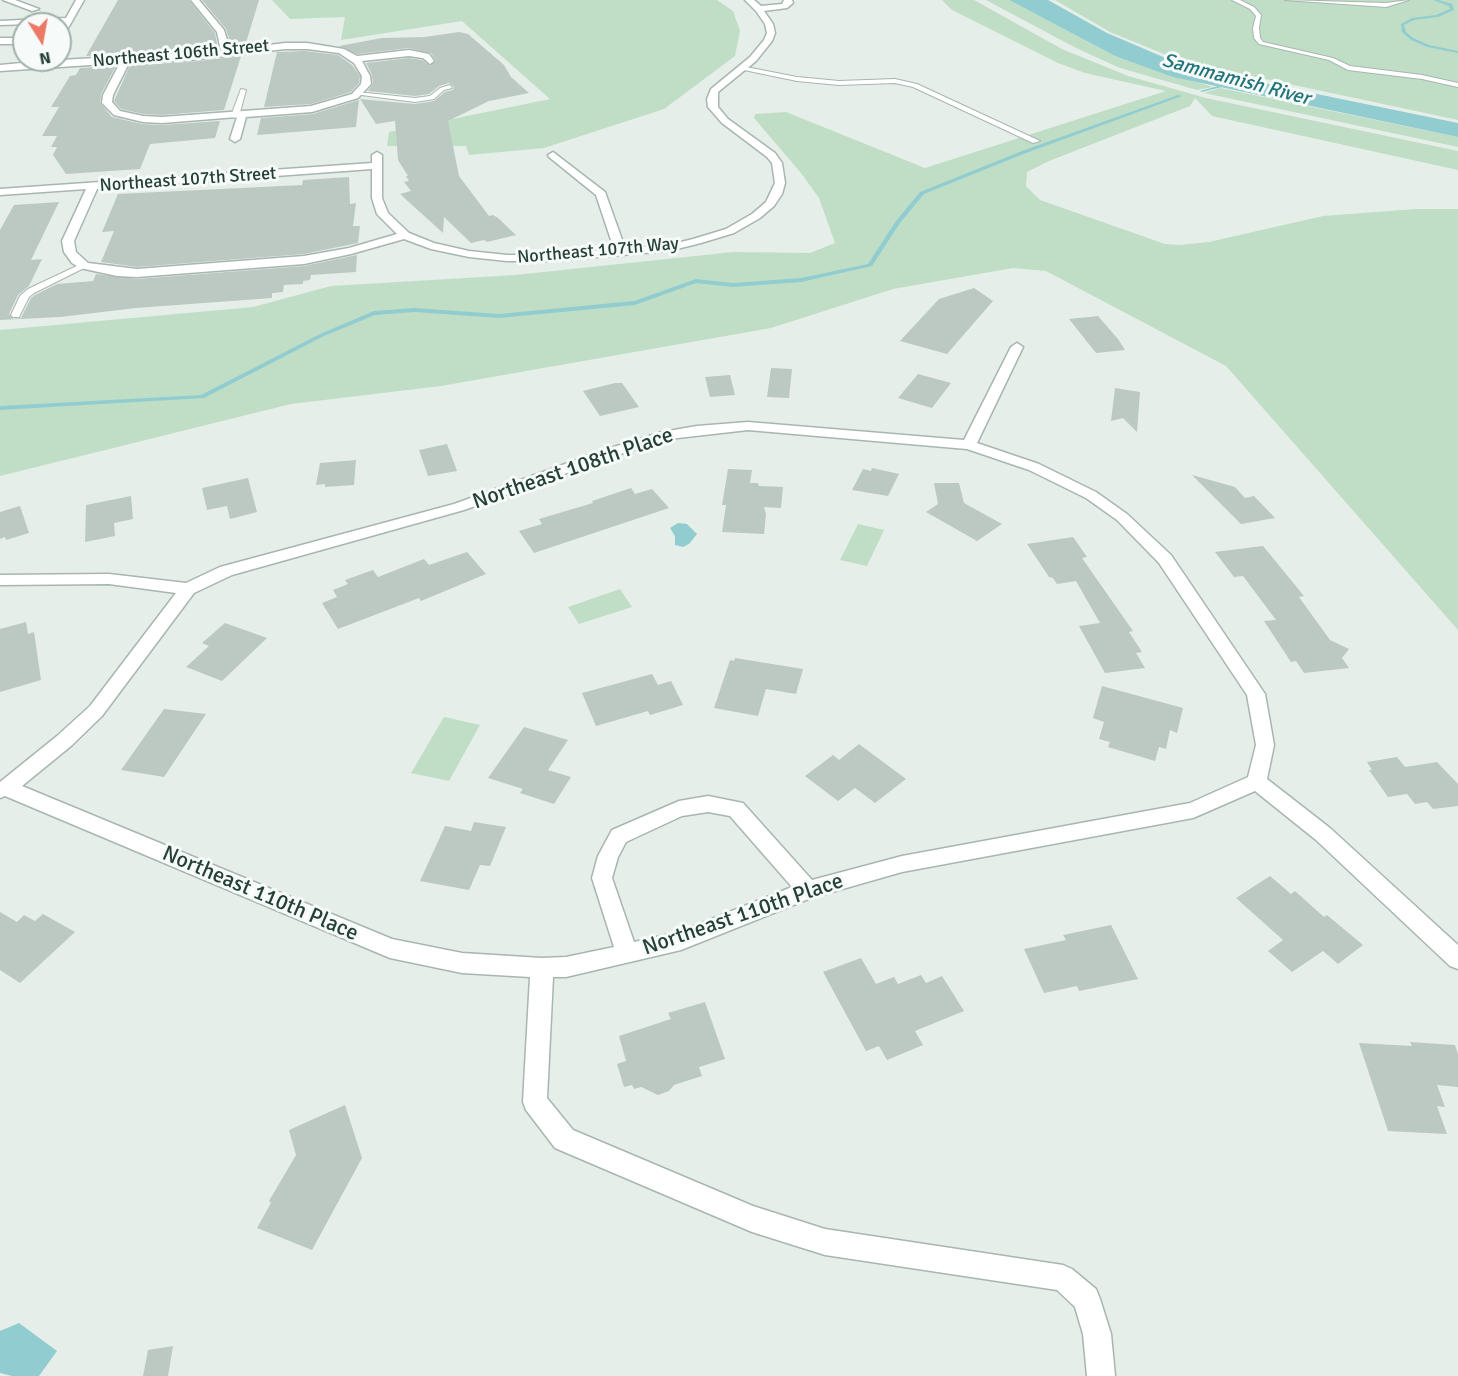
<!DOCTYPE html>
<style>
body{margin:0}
#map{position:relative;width:1458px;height:1376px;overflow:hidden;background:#e6eee9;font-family:Signika,sans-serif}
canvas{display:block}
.north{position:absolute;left:12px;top:12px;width:60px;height:60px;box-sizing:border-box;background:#f6faf8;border:2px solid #a2b0aa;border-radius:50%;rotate:169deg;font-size:16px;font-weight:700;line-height:24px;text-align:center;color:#254036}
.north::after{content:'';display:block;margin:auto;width:21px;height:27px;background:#ec7865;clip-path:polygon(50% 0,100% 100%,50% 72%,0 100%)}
</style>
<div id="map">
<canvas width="1458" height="1376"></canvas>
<div class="north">N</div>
</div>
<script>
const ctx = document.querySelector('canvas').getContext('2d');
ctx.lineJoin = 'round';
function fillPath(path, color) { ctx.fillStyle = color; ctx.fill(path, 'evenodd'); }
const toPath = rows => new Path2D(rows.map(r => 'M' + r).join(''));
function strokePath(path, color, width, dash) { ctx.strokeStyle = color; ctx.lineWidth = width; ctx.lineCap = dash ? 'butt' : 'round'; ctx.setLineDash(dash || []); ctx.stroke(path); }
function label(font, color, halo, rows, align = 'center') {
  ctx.font = font + ' Signika,sans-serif'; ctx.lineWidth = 6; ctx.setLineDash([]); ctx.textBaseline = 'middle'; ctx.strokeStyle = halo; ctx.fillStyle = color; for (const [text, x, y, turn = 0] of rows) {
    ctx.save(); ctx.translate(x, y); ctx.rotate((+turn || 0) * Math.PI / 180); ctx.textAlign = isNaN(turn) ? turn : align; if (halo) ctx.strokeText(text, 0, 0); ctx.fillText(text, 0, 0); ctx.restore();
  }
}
fillPath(toPath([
 [272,0,717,0,733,11,740,31,735,56,664,109,544,148,469,155,466,146,387,146,389,132,550,99,462,21,341,40,345,17,290,19],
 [942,0,974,0,1062,49,1128,76,1206,98,1458,151,1458,170,1212,116,1195,98,1190,106,1049,161,1027,172,1026,186,1040,200,1165,244,1179,245,1209,242,1323,216,1416,209,1458,209,1458,630,1226,366,1046,271,1013,268,893,289,771,328,441,386,291,404,0,476,0,330,253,307,331,286,515,275,733,252,810,253,835,243,819,198,801,173,754,118,755,114,786,112,925,168,1166,91,1085,73,1058,63,952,10],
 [986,0,1009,0,1115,56,1213,87,1197,90,1120,68,1076,48],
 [1055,0,1458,0,1458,120,1181,61,1110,32],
 [1220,88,1458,137,1458,147,1204,93],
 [858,524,884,530,867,566,840,560],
 [620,589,632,607,579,624,568,607],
 [444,717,480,725,449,781,411,773]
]), '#c0dec5');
fillPath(toPath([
 [1009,0,1048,0,1107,33,1175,62,1273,85,1458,123,1458,137,1173,77,1115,56],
 [678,523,687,524,697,534,689,544,683,547,675,545,675,536,670,528],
 [19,1323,57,1351,39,1376,12,1376,0,1373,0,1331]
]), '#91cdd0');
fillPath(toPath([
 [1433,0,1439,0,1452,4,1454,10,1438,17,1414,20,1404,25,1406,32,1413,38,1429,45,1458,51,1458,53,1427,47,1411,40,1402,32,1401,24,1412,18,1436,15,1450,9,1449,6,1433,0],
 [1225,84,1226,86,1202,92,1200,91,1225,84],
 [1178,95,1182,96,1026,153,924,194,900,223,872,266,801,282,733,287,696,283,635,305,499,318,415,312,375,315,324,336,204,398,0,410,0,406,201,395,320,334,374,311,415,308,499,314,634,301,696,279,733,283,801,278,868,264,896,221,920,192,1022,151,1178,95]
]), '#91cdd0');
fillPath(toPath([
 [118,0,189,0,215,33,218,49,86,56],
 [202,0,259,0,245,46,232,48,226,29],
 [459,32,468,34,504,65,511,77,529,93,489,101,448,121,459,176,489,216,493,215,498,218,516,235,487,242,484,240,471,243,444,217,443,233,400,194,411,191,404,182,409,181,406,176,408,176,398,160,395,121,376,124,360,99,415,104,434,101,445,92,453,90,454,87,449,83,439,86,429,94,415,96,368,91,373,84,372,75,366,63,409,58,422,60,430,66,436,61,431,53,409,48,357,54,339,46,382,38,425,37],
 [305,51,338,55,352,65,360,76,359,83,351,92,311,104,264,107,277,52],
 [241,56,224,110,162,115,143,114,121,109,114,101,130,65,190,62],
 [116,66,101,94,100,103,112,117,142,124,162,125,220,121,215,138,150,144,140,169,66,174,53,155,57,147,51,147,57,136,42,136,59,107,51,107,70,76,76,75,80,68],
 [359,100,356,127,257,135,261,118,313,114],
 [349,177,350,204,356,203,353,226,360,226,358,243,304,254,137,267,101,262,114,231,102,232,118,194,302,185,303,180],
 [59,202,31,260,42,259,29,286,18,295,9,314,13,319,21,318,31,298,35,295,57,284,93,281,96,274,137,279,304,266,357,255,356,272,311,275,310,280,303,281,303,284,284,285,283,292,272,293,272,298,136,308,60,317,0,320,0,230,14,205],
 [974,288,993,301,947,354,900,341,939,299],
 [1098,316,1118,339,1125,350,1096,353,1069,319],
 [771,368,792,369,789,398,767,397],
 [918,374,951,383,932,408,898,398],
 [730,375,735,395,710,397,705,377],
 [615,383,622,383,639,407,600,416,583,391],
 [1115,388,1140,392,1137,432,1123,418,1111,421],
 [447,444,457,471,428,476,419,450],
 [356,460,354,485,325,487,325,484,316,485,320,463],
 [872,468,899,474,888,496,852,490,863,469,871,471],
 [728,469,752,470,750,483,758,483,759,486,783,487,781,508,764,507,766,514,764,534,722,532,726,505,722,505],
 [1192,475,1235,487,1245,498,1254,496,1275,518,1241,524],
 [248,478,257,512,230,519,227,506,207,510,202,488],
 [934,483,959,483,964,503,1002,524,977,541,926,512,938,504],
 [631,488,635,494,652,489,669,508,534,553,519,531,542,524,539,519,593,503,592,501],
 [131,496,133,519,114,523,115,536,85,542,86,505],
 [20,506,29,533,6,540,5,537,0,539,0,512],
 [1073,537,1087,557,1082,558,1133,631,1129,632,1142,652,1136,653,1145,668,1105,673,1079,626,1100,623,1076,581,1057,584,1053,578,1049,577,1027,544],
 [1263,546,1304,596,1299,597,1330,640,1349,649,1342,658,1349,668,1304,673,1296,661,1291,662,1264,621,1276,620,1243,576,1234,577,1215,552],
 [467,552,486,574,421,601,419,598,338,629,322,603,337,597,333,590,348,584,345,580,373,570,378,577,424,559,429,565],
 [26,622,28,634,34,632,41,680,0,692,0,629],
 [225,623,267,638,222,681,186,667,209,646,202,643],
 [735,658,803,669,796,694,766,689,758,716,714,708,730,660,734,661],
 [652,674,658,685,671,681,683,705,650,715,648,711,596,726,582,693],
 [1102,686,1183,708,1177,733,1170,730,1166,749,1159,747,1155,761,1108,747,1110,742,1099,739,1104,722,1093,718],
 [164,709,206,714,164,777,121,770],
 [524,727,568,740,548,770,571,777,554,804,520,793,523,789,488,778],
 [859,744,906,779,875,803,855,788,838,801,805,776,833,755,839,760],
 [1397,757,1405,767,1437,762,1458,784,1458,806,1433,809,1427,802,1415,804,1407,794,1388,797,1369,770,1372,770,1367,762],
 [474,822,506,827,490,866,480,865,469,890,420,881,445,826,471,831],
 [1270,876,1291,894,1295,891,1324,917,1327,915,1363,945,1338,964,1323,951,1292,972,1268,951,1283,940,1236,898],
 [0,912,17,922,24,915,35,921,43,914,75,932,20,983,0,970],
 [1111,925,1138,979,1079,991,1077,986,1044,993,1024,949,1066,940,1063,935],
 [861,958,876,984,894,977,898,984,921,975,926,983,942,976,964,1011,915,1031,923,1045,887,1060,879,1046,866,1051,823,972],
 [705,1002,725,1059,699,1067,702,1076,674,1085,669,1091,658,1095,641,1087,634,1089,632,1085,624,1087,617,1064,626,1061,619,1036,671,1019,668,1013],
 [1410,1042,1455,1045,1458,1054,1458,1087,1437,1085,1445,1107,1437,1106,1447,1134,1388,1131,1359,1043,1412,1046],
 [345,1105,362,1158,312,1250,257,1228,271,1203,269,1201,296,1155,289,1130],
 [173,1346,168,1376,143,1376,148,1350]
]), '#bbc9c2');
const lane = toPath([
 [1232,0,1240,0,1254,7,1261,15,1259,28,1260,38,1263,42,1333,58,1350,66,1422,75,1458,83,1458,87,1422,79,1348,70,1329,60,1259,44,1254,38,1253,28,1256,16,1250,9,1232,0],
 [1285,0,1386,3,1409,0,1386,7,1285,0],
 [741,66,797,77,839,81,895,79,917,84,1040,141,1033,143,913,87,895,83,839,85,797,81,739,69,741,66],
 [450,85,452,88,444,90,434,99,415,102,354,94,357,92,415,98,430,96,440,88,450,85],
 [241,89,246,90,239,116,235,118,231,116,241,89],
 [81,264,88,266,34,293,29,297,19,317,13,317,11,315,20,296,28,289,81,264]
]);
const street = toPath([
 [3,0,15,0,39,9,32,11,3,0],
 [76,0,84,0,63,37,60,38,60,28,63,23,0,25,0,21,66,18,76,0],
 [191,0,199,0,224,30,230,50,285,43,307,43,344,49,357,56,409,50,429,54,434,61,430,64,423,58,409,56,362,61,370,76,371,84,358,98,312,112,246,117,240,139,235,142,230,139,237,117,162,123,143,122,114,115,102,103,103,95,120,63,0,71,0,65,43,61,221,51,217,32,191,0],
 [285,49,307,49,339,53,354,63,362,76,361,84,352,94,311,106,162,117,143,116,120,111,112,102,113,95,129,63,190,60,285,49],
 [745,0,754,0,761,6,782,4,784,0,792,0,793,3,787,8,764,11,773,24,775,33,772,41,756,61,718,92,718,107,728,119,775,153,782,163,785,183,782,194,774,206,760,218,734,233,701,243,669,251,548,261,507,261,469,257,431,249,404,239,351,254,304,264,137,277,117,276,80,268,72,263,64,252,62,241,86,189,0,195,0,189,372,163,372,155,377,152,382,155,382,198,388,213,409,233,434,243,469,251,507,255,548,255,614,249,596,195,549,157,548,155,553,152,605,192,625,248,669,245,693,239,726,229,752,214,766,202,775,183,772,163,767,157,722,123,708,107,707,99,711,89,750,57,764,40,767,33,765,24,756,11,745,0],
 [372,169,372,198,377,214,397,234,349,248,304,256,137,269,88,263,76,252,74,241,97,189,372,169],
 [0,38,24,38,24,44,0,44,0,38],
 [1017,343,1023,347,977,443,1039,464,1096,492,1127,514,1171,555,1265,694,1274,745,1267,779,1330,828,1458,945,1458,969,1450,966,1316,840,1255,791,1193,818,902,872,811,898,681,950,566,977,553,977,547,1098,573,1130,753,1206,825,1229,1063,1265,1072,1269,1096,1289,1100,1299,1111,1334,1115,1376,1087,1376,1083,1334,1075,1307,1057,1290,825,1255,752,1232,555,1148,526,1110,523,1102,530,977,462,973,390,958,5,796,0,798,0,782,57,736,90,706,176,593,109,584,0,585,0,575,109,574,186,583,220,567,454,504,604,450,662,432,697,426,748,422,964,440,1011,347,1017,343],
 [748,430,967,449,1029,470,1086,498,1117,520,1159,563,1247,695,1256,745,1248,777,1190,803,902,856,812,880,743,803,708,796,679,801,612,830,598,856,592,878,614,947,566,957,542,958,462,953,392,939,22,786,71,746,102,716,194,593,232,575,464,510,614,456,669,439,748,430],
 [708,812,730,816,792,887,679,932,634,942,612,878,618,857,626,842,682,816,708,812]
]);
strokePath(lane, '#a8b6b0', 2);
strokePath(street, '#a8b6b0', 3);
fillPath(lane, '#fff');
fillPath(street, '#fff');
label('18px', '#254036', '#f6faf8', [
 ["Northeast 106th Street",181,54,-5],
 ["Northeast 107th Street",188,180,-4],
 ["Northeast 107th Way",598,251,-5]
]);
label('italic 20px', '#21747a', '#f6faf8', [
 ["Sammamish River",1236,80,15]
]);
label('22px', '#254036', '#f6faf8', [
 ["Northeast 108th Place",573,469,-19],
 ["Northeast 110th Place",260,894,23],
 ["Northeast 110th Place",743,915,-19]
]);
</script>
